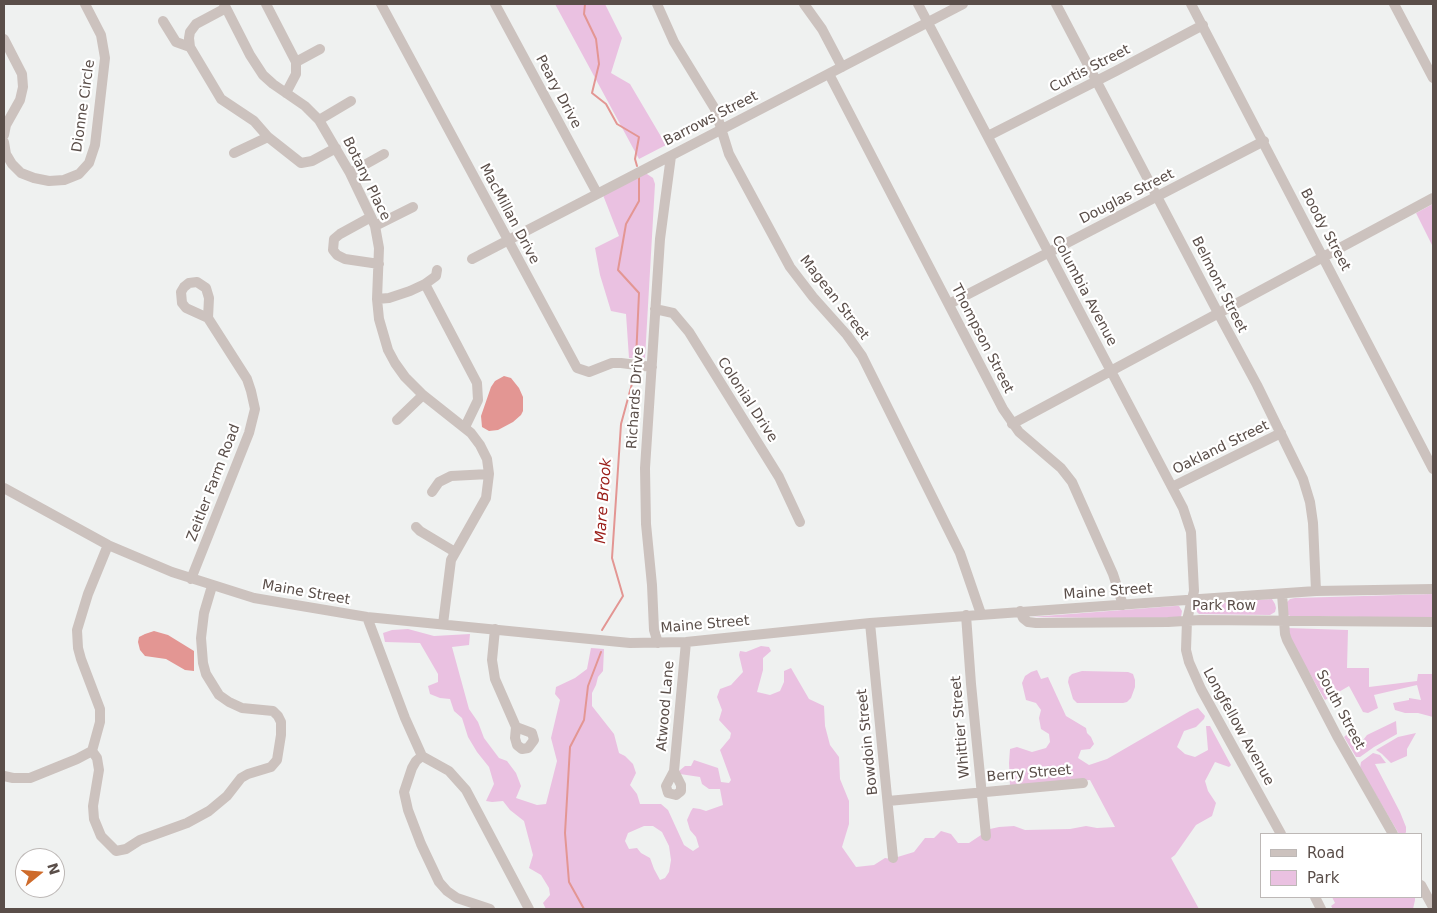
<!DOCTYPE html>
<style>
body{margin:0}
#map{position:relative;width:1437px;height:913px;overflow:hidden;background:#eff1f0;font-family:"DejaVu Sans",sans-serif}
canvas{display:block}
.frame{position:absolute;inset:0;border:5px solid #5a4e49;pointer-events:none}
.legend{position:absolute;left:1260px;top:833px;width:162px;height:65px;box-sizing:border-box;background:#fff;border:1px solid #bdb8b6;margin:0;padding:6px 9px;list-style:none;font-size:15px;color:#5a4e49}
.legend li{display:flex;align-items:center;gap:10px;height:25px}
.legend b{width:25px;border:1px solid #bdb8b6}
.north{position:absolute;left:15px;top:848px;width:50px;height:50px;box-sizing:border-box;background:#fff;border:1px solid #bdb8b6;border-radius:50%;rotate:73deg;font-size:14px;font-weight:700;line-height:20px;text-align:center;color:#5a4e49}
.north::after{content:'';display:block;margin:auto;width:18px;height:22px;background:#ce6b2b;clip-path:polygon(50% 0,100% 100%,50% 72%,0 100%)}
</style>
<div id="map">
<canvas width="1437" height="913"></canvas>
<div class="frame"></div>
<ul class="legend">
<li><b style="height:6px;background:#ccc2be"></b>Road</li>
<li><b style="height:14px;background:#eac1e1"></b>Park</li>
</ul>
<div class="north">N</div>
</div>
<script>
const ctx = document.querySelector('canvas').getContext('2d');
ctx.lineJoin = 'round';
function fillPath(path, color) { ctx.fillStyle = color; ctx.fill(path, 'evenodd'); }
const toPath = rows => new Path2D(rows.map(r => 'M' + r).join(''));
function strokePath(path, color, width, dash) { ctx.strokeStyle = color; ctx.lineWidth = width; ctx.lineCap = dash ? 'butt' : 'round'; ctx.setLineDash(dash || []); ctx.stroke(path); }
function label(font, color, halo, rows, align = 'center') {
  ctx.font = font + ' "DejaVu Sans",sans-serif'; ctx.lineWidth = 4.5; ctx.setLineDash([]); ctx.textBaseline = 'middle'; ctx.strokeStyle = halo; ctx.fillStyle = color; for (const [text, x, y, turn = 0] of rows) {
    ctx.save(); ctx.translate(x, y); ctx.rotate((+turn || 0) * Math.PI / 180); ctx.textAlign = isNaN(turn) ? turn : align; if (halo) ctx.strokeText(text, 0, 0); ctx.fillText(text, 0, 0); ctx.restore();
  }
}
fillPath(toPath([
 [555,4,605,4,622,38,611,73,630,84,666,145,639,159],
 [645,174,647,174,653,178,655,184,645,358,629,358,626,314,611,311,600,275,595,248,619,236,603,195],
 [1433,204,1433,247,1416,213],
 [1433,594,1433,618,1290,616,1287,614,1287,602,1290,599,1295,598],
 [1272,599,1275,604,1276,608,1275,612,1270,615,1199,614,1195,610,1197,605,1200,604],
 [1175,606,1179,606,1182,611,1181,617,1177,619,1031,617],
 [1287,628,1348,630,1347,668,1369,668,1369,687,1417,681,1418,674,1433,674,1433,717,1418,713,1405,713,1395,710,1393,703,1409,700,1409,698,1421,700,1417,685,1374,695,1378,708,1368,713,1363,712,1349,686,1325,700,1292,643],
 [408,629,434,636,470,634,469,645,452,647,469,709,478,722,484,738,499,758,507,761,516,773,521,786,516,798,537,805,546,804,557,761,551,738,560,700,555,694,556,687,575,678,587,669,591,648,604,649,603,671,598,677,596,685,592,693,592,706,614,734,619,753,625,756,633,764,636,773,630,785,637,794,640,804,661,804,668,810,684,845,693,851,699,847,696,837,690,830,687,820,691,811,693,808,700,809,706,811,723,805,720,789,709,789,702,784,700,777,680,774,679,771,685,766,691,766,694,760,718,768,721,782,729,783,731,780,720,750,730,738,731,733,719,720,722,710,717,697,720,689,731,685,743,672,739,655,740,651,746,652,761,646,769,647,771,651,763,658,763,670,757,692,770,695,780,691,784,682,784,671,791,668,809,699,824,706,825,726,830,745,839,757,840,779,849,801,849,824,842,847,856,867,874,865,885,858,891,859,914,852,925,838,934,838,941,831,951,834,958,843,969,843,990,829,999,827,1014,826,1025,830,1070,829,1086,826,1097,828,1115,827,1090,780,1010,786,1009,763,1010,749,1017,747,1032,752,1046,748,1050,742,1049,734,1041,729,1039,718,1041,710,1036,703,1026,700,1022,683,1025,676,1031,672,1037,670,1041,679,1048,677,1066,716,1086,728,1087,733,1091,737,1094,744,1090,749,1081,750,1078,758,1089,765,1107,759,1190,711,1198,708,1205,716,1204,719,1196,727,1184,731,1177,747,1185,754,1195,757,1208,750,1206,726,1210,726,1231,765,1229,767,1215,762,1205,781,1208,791,1216,803,1212,816,1196,825,1175,855,1171,858,1199,909,546,909,543,903,550,895,549,888,541,875,529,868,533,855,524,821,510,810,503,801,492,802,486,801,494,784,489,767,477,752,468,737,462,718,454,711,450,699,440,698,430,694,428,686,438,682,438,674,420,643,385,642,383,633,392,630],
 [644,826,653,826,662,832,669,846,671,860,669,872,665,878,660,880,654,869,650,858,641,853,637,848,629,849,625,841,628,833],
 [1082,671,1128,672,1133,674,1135,680,1135,687,1131,698,1127,702,1123,703,1077,703,1073,699,1068,682,1069,677,1072,674],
 [1396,721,1397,734,1374,747,1360,757,1356,757,1344,737,1352,730,1360,744,1367,735],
 [1416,733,1407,749,1407,756,1391,763,1382,754,1376,750,1398,737],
 [1373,753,1380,755,1386,763,1375,764,1400,812,1406,827,1406,832,1405,834,1399,834,1360,768,1361,762],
 [1332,897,1415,897,1415,900,1413,909,1333,909,1331,906,1335,903]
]), '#eac1e1');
fillPath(toPath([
 [504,376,511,378,519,388,523,397,523,411,521,415,513,422,498,430,489,431,482,427,481,416,491,387,495,381],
 [154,631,168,635,194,651,194,671,185,670,166,659,145,656,140,650,138,642,139,637,145,634]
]), '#e39693');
strokePath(toPath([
 [585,4,584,14,596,39,599,64,592,93,606,104,617,124,639,137,635,159,637,166],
 [636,359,639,293,618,270,626,224,639,201,639,177],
 [602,630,623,596,612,558,621,424,636,369],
 [584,909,569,882,565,833,570,747,584,720,588,686,601,652]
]), '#e39693', 2);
strokePath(toPath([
 [224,4,250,55,263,75,273,84,305,106,319,120,350,173,372,219,375,226,379,248,377,299,379,319,388,350,395,363,405,377,423,395,471,433,480,445,487,459,489,474,486,498,451,560,443,624],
 [266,4,296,62,296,74,286,93],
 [381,4,577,368,589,372,612,363,621,363,652,367],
 [495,4,597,193],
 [657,4,674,42,715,109,729,154,790,267,813,297,847,335,862,356,960,553,981,614],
 [804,4,822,29,842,67],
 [918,4,1183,508,1191,532,1194,591,1187,620,1186,650,1189,662,1201,689,1281,834],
 [1056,4,1216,309,1257,385,1303,479,1310,502,1313,523,1316,591],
 [1191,4,1433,469],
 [1394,4,1433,78],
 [226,8,196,24,190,32,189,38,190,47,221,99,254,121,268,137,301,163,312,161,336,148],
 [163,21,176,42,190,47],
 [4,39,22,74,23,87,20,100,6,125,4,135],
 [296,62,320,49],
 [829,74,1003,409,1019,432,1061,468,1072,482,1113,574,1123,605],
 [319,120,351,101],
 [988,136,1116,71,1203,25],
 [4,142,6,154,12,164,21,173,34,178,49,181,64,180,79,174,89,163,95,145,105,58,101,35,85,4],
 [234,153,268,137],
 [350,173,384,154],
 [371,217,340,234,334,239,333,250,337,255,345,259,379,264],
 [375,226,413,207],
 [472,259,963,4],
 [425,284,477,383,478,400,465,427],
 [377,299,389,298,410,291,425,284,436,276,437,270],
 [949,304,1264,141],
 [655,309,673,313,689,332,779,477,800,522],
 [397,420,423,395],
 [1012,424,1433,198],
 [1172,487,1281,433],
 [4,488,108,545,172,572,254,598,367,617,630,643,686,642,870,623,1200,599,1316,591,1433,589],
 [432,492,439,482,451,476,489,474],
 [416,527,420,531,455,552],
 [191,579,249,433,255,409,251,391,247,379,208,318,186,308,182,303,181,292,184,287,189,283,197,282,206,288,209,298,208,318],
 [1282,594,1285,634,1287,640,1337,736,1393,834],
 [1020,611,1023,618,1028,622,1036,623,1168,622,1200,620,1433,622],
 [966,615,971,684,986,836],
 [367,617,405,718,422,756,449,771,466,790,529,909],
 [870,623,893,858],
 [495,629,492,660,495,679,516,727],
 [658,643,654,630,652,585,646,524,645,468,660,239,671,156],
 [516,727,532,733,534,740,528,748,522,749,517,745,515,738,516,727],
 [92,751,97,758,99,770,93,806,94,819,101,836,116,851,126,849,140,840,187,823,209,811,227,796,241,778,248,774,271,767,277,760,281,735,281,722,278,716,273,711,242,708,229,702,219,695,206,674,203,663,201,638,204,613,212,586],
 [422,756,416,761,412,768,404,792,408,810,421,844,439,882,447,891,457,898,490,909],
 [674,771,686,642],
 [674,771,681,785,681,791,676,795,668,793,666,786,674,771],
 [4,776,13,778,30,778,77,759,92,751,100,722,100,709,81,659,78,648,77,630,88,594,108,545],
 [888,801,1083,783],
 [1421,885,1433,907],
 [1315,897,1321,909]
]), '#ccc2be', 10);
label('14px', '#5a4e49', '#fff', [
 ["Curtis Street",1090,69,-27],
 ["Peary Drive",558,92,62],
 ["Dionne Circle",84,106,-82],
 ["Barrows Street",711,119,-27],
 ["Botany Place",366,179,64],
 ["Douglas Street",1127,197,-27],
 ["MacMillan Drive",509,214,62],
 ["Boody Street",1325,230,62],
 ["Belmont Street",1219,285,63],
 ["Columbia Avenue",1084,291,62],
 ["Magean Street",834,298,52],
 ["Thompson Street",982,339,63],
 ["Richards Drive",636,398,-86],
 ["Colonial Drive",747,400,57],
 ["Oakland Street",1221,448,-26],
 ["Zeitler Farm Road",214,483,-69],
 ["Maine Street",1108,592,-4],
 ["Maine Street",306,593,10],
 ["Park Row",1224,606],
 ["Maine Street",705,625,-5],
 ["Atwood Lane",666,706,-85],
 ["South Street",1340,710,62],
 ["Whittier Street",961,727,-95],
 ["Longfellow Avenue",1238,727,61],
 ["Bowdoin Street",868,742,-96],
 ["Berry Street",1029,774,-5]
]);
label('italic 15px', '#9b201b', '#fff', [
 ["Mare Brook",604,501,-86]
]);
</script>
